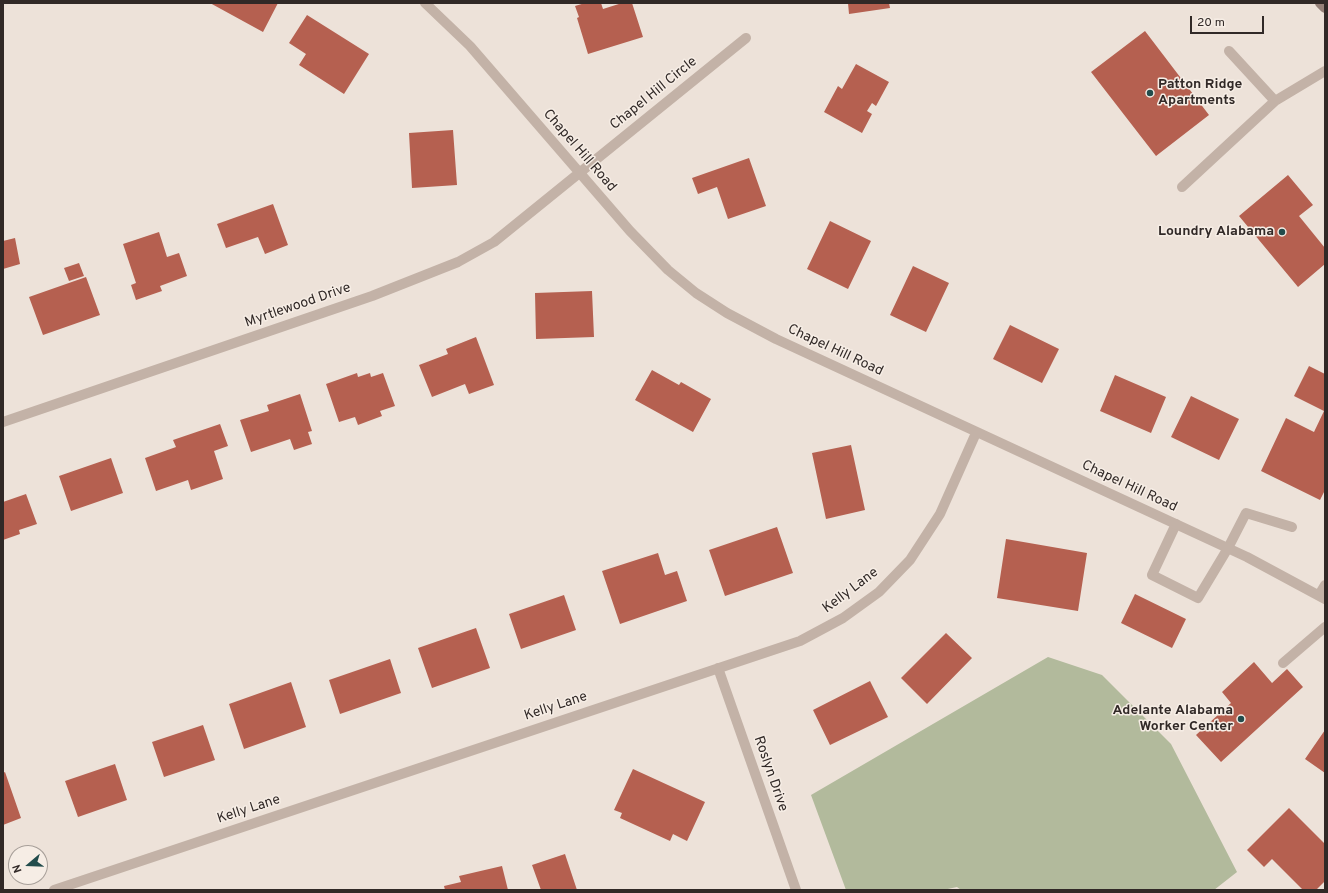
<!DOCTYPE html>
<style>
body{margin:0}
#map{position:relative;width:1328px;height:893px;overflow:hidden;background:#ede2d9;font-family:Overpass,sans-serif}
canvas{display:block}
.frame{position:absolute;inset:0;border:4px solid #312927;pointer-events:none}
.north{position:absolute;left:8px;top:845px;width:40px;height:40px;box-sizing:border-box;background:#f6ede5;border:1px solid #a79f99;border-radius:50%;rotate:251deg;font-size:11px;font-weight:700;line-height:16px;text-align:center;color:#312927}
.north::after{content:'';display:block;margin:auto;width:14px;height:18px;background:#224c4c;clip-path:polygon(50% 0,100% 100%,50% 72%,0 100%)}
.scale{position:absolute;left:1190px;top:16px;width:74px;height:18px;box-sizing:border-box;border:2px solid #312927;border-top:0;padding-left:5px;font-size:12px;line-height:14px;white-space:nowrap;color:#312927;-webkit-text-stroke:3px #f6ede5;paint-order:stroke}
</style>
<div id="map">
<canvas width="1328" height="893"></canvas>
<div class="frame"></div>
<div class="north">N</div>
<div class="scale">20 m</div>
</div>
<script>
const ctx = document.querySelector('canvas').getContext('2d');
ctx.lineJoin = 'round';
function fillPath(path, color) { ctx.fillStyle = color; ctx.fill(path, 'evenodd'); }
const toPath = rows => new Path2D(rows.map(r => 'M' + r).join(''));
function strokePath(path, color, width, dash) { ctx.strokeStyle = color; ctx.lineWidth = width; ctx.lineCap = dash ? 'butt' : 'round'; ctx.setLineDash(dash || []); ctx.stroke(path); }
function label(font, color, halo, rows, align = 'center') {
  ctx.font = font + ' Overpass,sans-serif'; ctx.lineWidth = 3; ctx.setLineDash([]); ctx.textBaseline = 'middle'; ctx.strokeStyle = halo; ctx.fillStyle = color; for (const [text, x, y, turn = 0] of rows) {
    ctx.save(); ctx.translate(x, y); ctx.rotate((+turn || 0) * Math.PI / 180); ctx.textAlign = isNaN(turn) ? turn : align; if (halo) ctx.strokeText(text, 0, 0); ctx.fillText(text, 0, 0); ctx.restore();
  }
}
fillPath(toPath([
 [1048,657,1102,675,1171,744,1237,872,1214,890,961,890,957,887,943,890,846,890,811,795]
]), '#b2ba9c');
fillPath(toPath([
 [210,3,278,3,263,32],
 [585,3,601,3,603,9,622,3,632,3,643,37,588,54,577,18,579,17,575,6],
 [848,3,889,3,890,8,849,14],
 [307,15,369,54,344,94,299,65,306,54,289,43],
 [1145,31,1209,115,1156,156,1091,72],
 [856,64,889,82,876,106,872,103,867,111,872,114,862,133,824,112,838,86,842,89],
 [453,130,457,185,412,188,409,133],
 [749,158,766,206,728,219,717,187,698,194,692,178],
 [1288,175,1313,205,1299,216,1325,248,1325,264,1298,287,1239,216],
 [273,204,288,245,265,254,258,237,226,248,217,224],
 [830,221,871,241,848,289,807,269],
 [159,232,167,257,179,253,187,276,160,286,162,291,136,300,131,285,136,283,123,244],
 [15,238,20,264,3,269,3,241],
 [79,263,84,276,69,281,64,268],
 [913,266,949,283,926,332,890,315],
 [86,277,100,315,43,335,29,297],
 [592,291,594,337,536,339,535,293],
 [1010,325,1059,349,1042,383,993,359],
 [476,337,494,385,469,394,465,384,432,397,419,365,448,354,446,349],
 [1309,366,1325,374,1325,490,1320,500,1261,471,1286,418,1314,432,1324,411,1294,396],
 [652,370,679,385,681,382,711,399,693,432,635,400],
 [357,373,358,377,370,373,371,377,383,373,395,406,380,411,382,416,358,425,355,417,339,422,326,384],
 [1115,375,1166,397,1151,433,1100,411],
 [300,394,312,431,308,432,312,444,294,450,290,439,251,452,240,420,269,411,267,405],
 [1191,396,1239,419,1219,460,1171,437],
 [220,424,228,446,214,451,223,479,191,490,188,480,156,491,145,458,176,447,173,440],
 [851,445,865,510,826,519,812,453],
 [111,458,123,493,71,511,59,476],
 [26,494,37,524,19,530,20,534,3,540,3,502],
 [777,527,793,573,725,596,709,550],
 [1006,539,1087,553,1078,611,997,598],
 [658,553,665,575,677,571,687,601,620,624,602,571],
 [1135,594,1186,619,1172,648,1121,623],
 [564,595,576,630,521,649,509,614],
 [476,628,490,668,432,688,418,648],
 [946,633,972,658,927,704,901,678],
 [390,659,401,693,340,714,329,680],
 [1254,662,1272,683,1287,669,1303,687,1221,762,1196,735,1231,703,1222,692],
 [870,681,888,717,830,745,813,710],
 [291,682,306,727,244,749,229,704],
 [203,725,215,760,164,777,152,742],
 [1325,730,1325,773,1305,759],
 [115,764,127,800,78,817,65,781],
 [633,769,705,802,687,841,673,834,670,841,620,818,622,813,614,810],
 [5,772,21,818,3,825,3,773],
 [1289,808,1325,844,1325,881,1316,890,1303,890,1272,859,1264,867,1247,850],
 [565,854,577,890,541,890,532,865],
 [502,866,508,890,445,890,444,886,461,882,459,876]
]), '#b56050');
strokePath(toPath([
 [1229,51,1275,101],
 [1182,187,1275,101,1325,71],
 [1176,524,1152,575,1198,598,1228,548,1246,513,1292,527],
 [1319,595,1325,585],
 [1283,663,1325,627]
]), '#c3b2a7', 10);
strokePath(toPath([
 [425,3,470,46,630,231,668,270,696,293,727,313,776,339,1247,557,1325,599],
 [3,422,372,296,458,262,494,242,746,38],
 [718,668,796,890],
 [54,890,800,641,843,618,879,592,910,560,940,514,976,433]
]), '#c3b2a7', 10);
strokePath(toPath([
 [1320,3,1325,8]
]), '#968179', 10);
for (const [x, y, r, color] of [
 [1150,93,4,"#224c4c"],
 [1282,232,4,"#224c4c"],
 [1241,719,4,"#224c4c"]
]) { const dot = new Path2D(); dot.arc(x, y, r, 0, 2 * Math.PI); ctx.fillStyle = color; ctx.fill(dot); strokePath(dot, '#f6ede5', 1.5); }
label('bold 14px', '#312927', '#f6ede5', [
 ["Patton Ridge",1158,85,"left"],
 ["Apartments",1158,101,"left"],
 ["Loundry Alabama",1274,232],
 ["Adelante Alabama",1233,711],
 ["Worker Center",1233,727]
], 'right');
label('14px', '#312927', '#f6ede5', [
 ["Chapel Hill Circle",654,94,-39],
 ["Chapel Hill Road",579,151,49],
 ["Myrtlewood Drive",298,306,-19],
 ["Chapel Hill Road",835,351,25],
 ["Chapel Hill Road",1129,487,25],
 ["Kelly Lane",851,591,-37],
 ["Kelly Lane",556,707,-18],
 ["Roslyn Drive",770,774,71],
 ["Kelly Lane",249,810,-18]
]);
</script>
